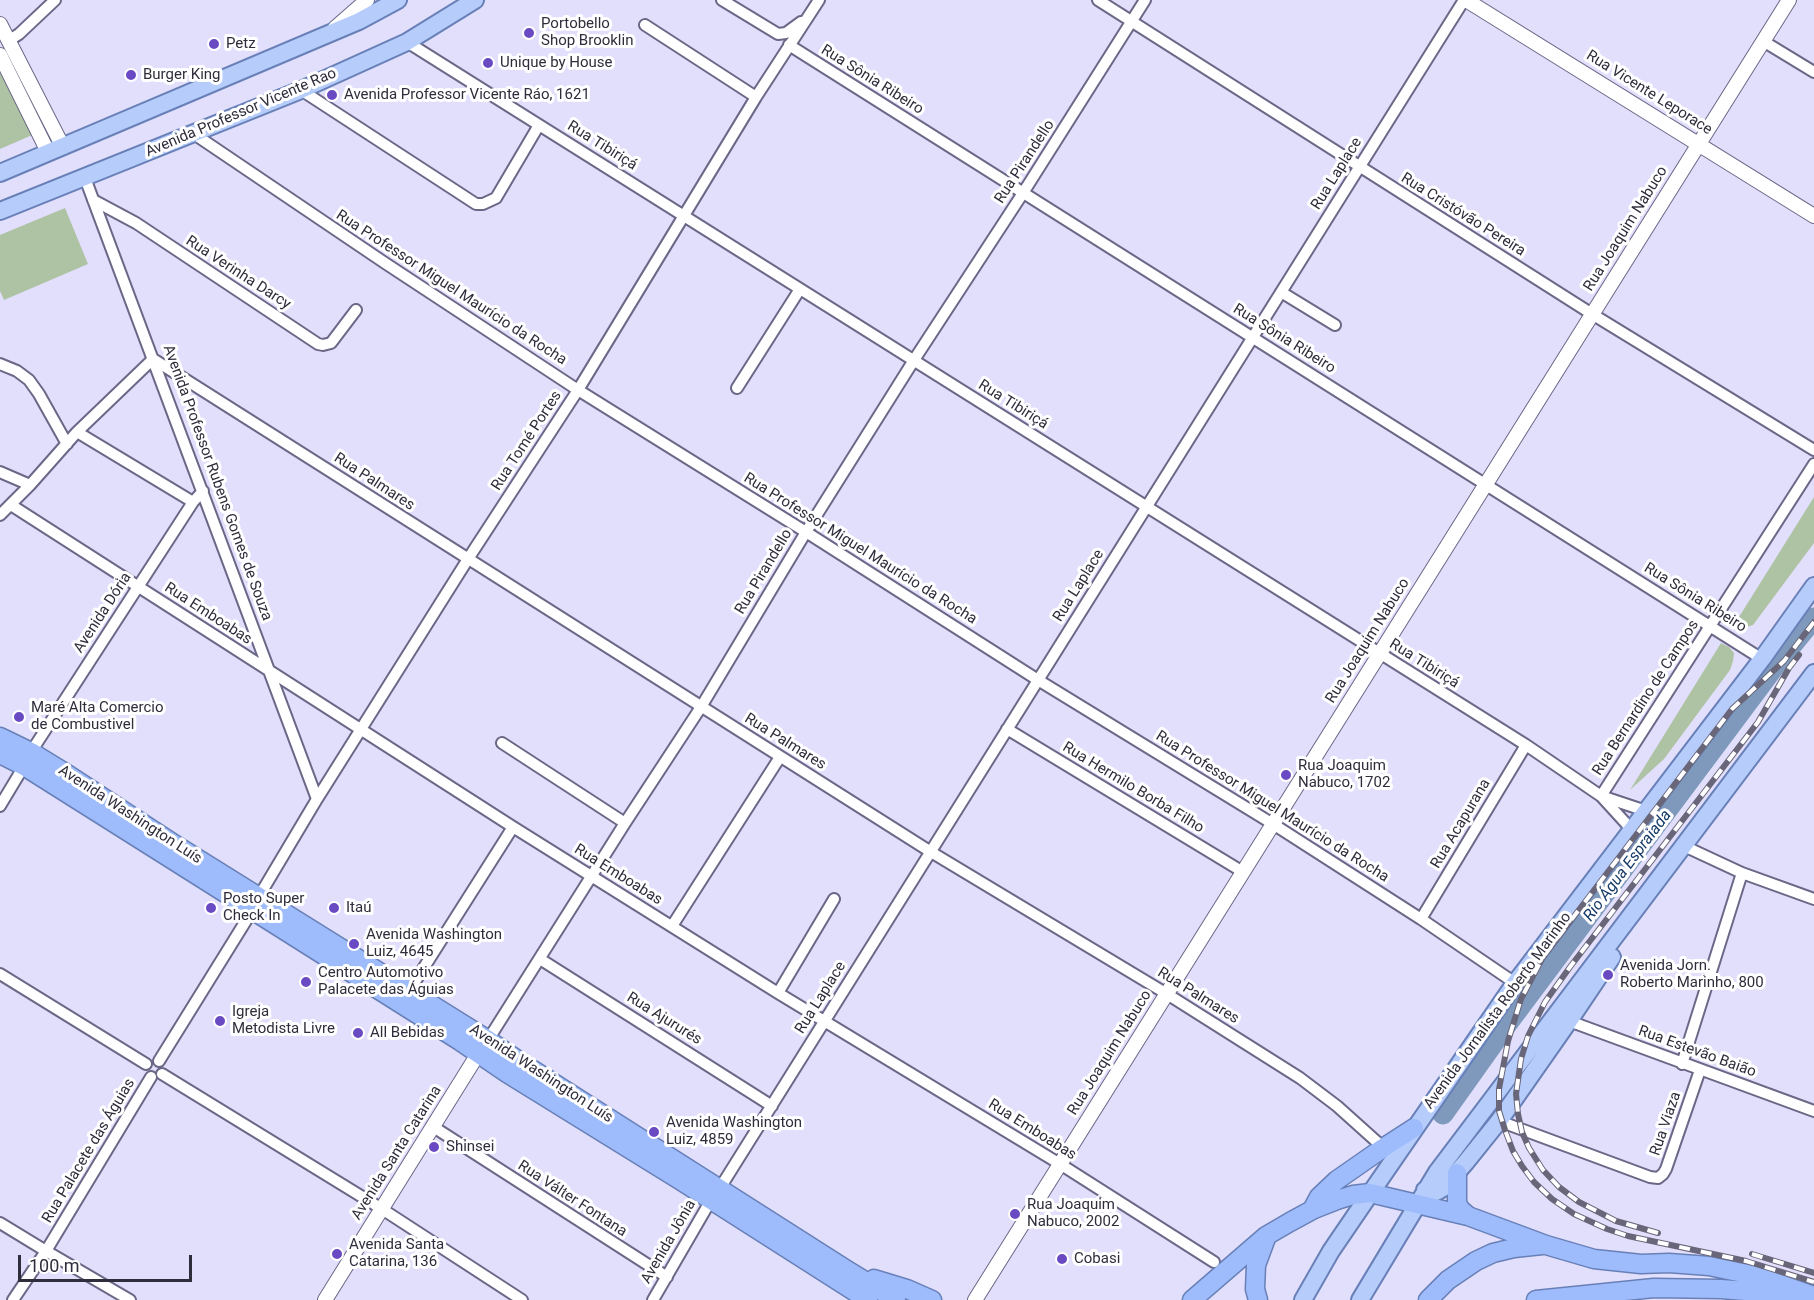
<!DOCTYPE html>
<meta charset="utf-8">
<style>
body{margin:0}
#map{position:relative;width:1814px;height:1300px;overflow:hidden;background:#e2dffc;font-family:Roboto,sans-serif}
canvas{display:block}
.scale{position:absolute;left:18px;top:1255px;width:174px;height:27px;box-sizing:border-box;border:3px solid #2f2d3b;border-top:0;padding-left:8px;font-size:18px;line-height:21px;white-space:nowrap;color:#2f2d3b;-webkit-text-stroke:4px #fff;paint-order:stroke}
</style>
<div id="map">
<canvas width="1814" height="1300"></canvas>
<div class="scale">100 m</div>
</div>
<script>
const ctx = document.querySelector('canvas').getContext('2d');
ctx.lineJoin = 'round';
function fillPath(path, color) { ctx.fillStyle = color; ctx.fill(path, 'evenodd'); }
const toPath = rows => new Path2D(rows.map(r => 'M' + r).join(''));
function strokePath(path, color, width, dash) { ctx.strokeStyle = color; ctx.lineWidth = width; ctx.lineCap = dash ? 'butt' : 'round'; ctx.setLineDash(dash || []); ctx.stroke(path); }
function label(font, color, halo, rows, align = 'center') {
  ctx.font = font + ' Roboto,sans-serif'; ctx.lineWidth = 6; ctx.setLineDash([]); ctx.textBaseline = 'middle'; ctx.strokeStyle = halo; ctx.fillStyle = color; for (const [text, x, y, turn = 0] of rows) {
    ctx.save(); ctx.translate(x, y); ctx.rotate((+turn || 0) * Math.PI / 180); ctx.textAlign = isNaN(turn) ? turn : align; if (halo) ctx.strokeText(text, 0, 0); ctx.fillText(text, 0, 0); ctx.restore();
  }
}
fillPath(toPath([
 [0,64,37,133,0,149],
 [65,208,88,264,4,300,0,291,0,235],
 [1814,497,1814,543,1753,625,1746,627,1739,621,1739,617],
 [1721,643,1729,647,1734,653,1733,661,1730,670,1664,759,1630,790]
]), '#aec3a4');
strokePath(toPath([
 [1443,1114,1507,1024,1774,667,1814,618]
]), '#7e99bb', 21);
const minor = toPath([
 [722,0,778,34,786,33,801,22],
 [1098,0,1592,314,1814,450],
 [645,25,756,97],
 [8,41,19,34,55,0],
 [1763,41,1814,72],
 [407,42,1526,745,1601,796,1632,830],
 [789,45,1762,659],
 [301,90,476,204,483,204,496,198,539,125],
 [194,134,385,263,578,390,806,532,1038,680,1273,824,1421,919,1515,983],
 [85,178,317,799],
 [93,200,136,223,318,344,323,345,331,343,356,310],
 [1281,292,1335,325],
 [0,364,17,371,29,380,39,394,67,444],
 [737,388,800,289],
 [77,432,193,502],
 [0,472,30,485],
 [11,505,513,827,778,993,1060,1164,1214,1262],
 [0,515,30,485,77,432,153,359,931,852,1167,994,1300,1078,1337,1106,1386,1150],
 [1007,729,1243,872],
 [502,743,625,823],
 [31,752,193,502,203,491],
 [1601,796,1814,464],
 [1604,797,1646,811],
 [0,806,24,766],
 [1684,846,1742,873,1814,899],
 [258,898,317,799,468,559,578,390,756,97,819,0],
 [1421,919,1526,745],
 [672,926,780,757],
 [540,959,772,1106],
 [0,974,146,1064],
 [409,991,513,827],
 [778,993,834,899],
 [1569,1021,1814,1111],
 [488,1040,625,823,701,707,806,532,914,360,1023,193,1145,0],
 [159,1061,252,911],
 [1682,1064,1742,873],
 [162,1074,382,1209,522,1300],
 [1499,1121,1650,1177,1658,1178,1663,1174,1666,1169,1700,1070],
 [432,1126,667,1277],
 [720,1188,1464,0],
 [0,1223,46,1251,130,1300],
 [13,1300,46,1251,151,1077],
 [653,1300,711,1200]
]);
const tertiary = toPath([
 [1466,0,1814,216],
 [0,24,63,147],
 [335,28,367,0],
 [0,55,48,152],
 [325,1300,478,1054],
 [975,1300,1789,0]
]);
const primary = toPath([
 [0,173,359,21,398,0],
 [0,211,301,90,407,42,475,0],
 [1425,1190,1436,1192,1443,1188,1466,1162,1499,1121,1569,1021,1612,957],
 [1303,1300,1331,1251,1361,1207,1515,983,1762,659,1814,586],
 [1360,1300,1437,1172,1814,673]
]);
const trunk = toPath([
 [0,737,31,752,70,776,174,844,488,1040,516,1059,847,1270,896,1300],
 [0,754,24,766,460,1041,507,1073,680,1180,868,1300],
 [1457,1173,1457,1203,1460,1209,1468,1216],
 [1312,1210,1319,1197,1337,1180,1383,1148,1414,1128],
 [874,1279,907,1289,932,1300],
 [1192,1300,1266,1236,1290,1222,1314,1209,1337,1200,1353,1195,1370,1193,1468,1216,1546,1245,1594,1259,1641,1264,1669,1263,1709,1266,1757,1276,1814,1296],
 [1258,1300,1255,1289,1256,1265,1266,1238],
 [1428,1300,1448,1280,1476,1261,1493,1253,1514,1248,1542,1245],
 [1536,1300,1654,1288,1721,1289,1794,1295]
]);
strokePath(minor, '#6b6787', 14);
strokePath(tertiary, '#6b6787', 16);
strokePath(primary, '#6880b7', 20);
strokePath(trunk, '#6880b7', 21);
strokePath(minor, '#fff', 10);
strokePath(tertiary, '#fff', 14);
strokePath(primary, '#b6cdfc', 16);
strokePath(trunk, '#9ebcfb', 18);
const rail = toPath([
 [1814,622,1784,661,1732,709,1543,957,1521,999,1508,1041,1499,1089,1499,1111,1505,1130,1513,1151,1522,1166,1534,1182,1552,1199,1574,1214,1607,1229,1628,1236,1746,1261,1814,1282],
 [1658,1233,1616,1221,1579,1202,1559,1187,1543,1170,1529,1148,1522,1132,1518,1114,1516,1094,1521,1059,1528,1036,1545,1002,1570,967,1758,722,1789,668,1799,655],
 [1752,1254,1814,1273]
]);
strokePath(rail, '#696679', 6);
strokePath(rail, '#fff', 4, [11]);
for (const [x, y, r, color] of [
 [529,33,6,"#6a4ac3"],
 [214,44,6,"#6a4ac3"],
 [488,63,6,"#6a4ac3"],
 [131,75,6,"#6a4ac3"],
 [332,95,6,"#6a4ac3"],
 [19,717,6,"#6a4ac3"],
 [1286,775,6,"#6a4ac3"],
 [211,908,6,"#6a4ac3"],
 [334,908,6,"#6a4ac3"],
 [354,944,6,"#6a4ac3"],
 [1608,975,6,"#6a4ac3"],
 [306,982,6,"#6a4ac3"],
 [220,1021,6,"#6a4ac3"],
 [358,1033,6,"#6a4ac3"],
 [654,1132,6,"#6a4ac3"],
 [434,1147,6,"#6a4ac3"],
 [1015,1214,6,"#6a4ac3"],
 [337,1254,6,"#6a4ac3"],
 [1062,1259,6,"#6a4ac3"]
]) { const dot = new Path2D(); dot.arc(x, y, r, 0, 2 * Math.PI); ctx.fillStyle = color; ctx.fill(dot); strokePath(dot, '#fff', 2); }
label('15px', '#2f2d3b', '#fff', [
 ["Portobello",541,24],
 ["Shop Brooklin",541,41],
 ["Petz",226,44],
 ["Unique by House",500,63],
 ["Burger King",143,75],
 ["Avenida Professor Vicente Ráo, 1621",344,95],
 ["Maré Alta Comercio",31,708],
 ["de Combustivel",31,725],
 ["Rua Joaquim",1298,766],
 ["Nabuco, 1702",1298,783],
 ["Posto Super",223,899],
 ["Check In",223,916],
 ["Itaú",346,908],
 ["Avenida Washington",366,935],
 ["Luiz, 4645",366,952],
 ["Avenida Jorn.",1620,966],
 ["Roberto Marinho, 800",1620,983],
 ["Centro Automotivo",318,973],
 ["Palacete das Águias",318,990],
 ["Igreja",232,1012],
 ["Metodista Livre",232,1029],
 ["All Bebidas",370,1033],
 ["Avenida Washington",666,1123],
 ["Luiz, 4859",666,1140],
 ["Shinsei",446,1147],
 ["Rua Joaquim",1027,1205],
 ["Nabuco, 2002",1027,1222],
 ["Avenida Santa",349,1245],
 ["Catarina, 136",349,1262],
 ["Cobasi",1074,1259]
], 'left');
label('15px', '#2f2d3b', '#fff', [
 ["Rua Sônia Ribeiro",872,80,32],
 ["Rua Vicente Leporace",1649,93,32],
 ["Avenida Professor Vicente Rao",241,113,-23],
 ["Rua Tibiriçá",602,146,32],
 ["Rua Pirandello",1025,162,-57],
 ["Rua Laplace",1337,174,-58],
 ["Rua Cristóvão Pereira",1463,215,32],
 ["Rua Joaquim Nabuco",1626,229,-58],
 ["Rua Verinha Darcy",238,273,33],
 ["Rua Professor Miguel Maurício da Rocha",451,288,33],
 ["Rua Sônia Ribeiro",1284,339,32],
 ["Rua Tibiriçá",1013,405,32],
 ["Rua Tomé Portes",527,441,-57],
 ["Rua Palmares",374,482,33],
 ["Avenida Professor Rubens Gomes de Souza",217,483,70],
 ["Rua Professor Miguel Maurício da Rocha",860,549,32],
 ["Rua Pirandello",764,572,-59],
 ["Rua Laplace",1079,586,-58],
 ["Rua Sônia Ribeiro",1695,598,32],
 ["Avenida Dória",103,613,-57],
 ["Rua Emboabas",208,614,33],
 ["Rua Joaquim Nabuco",1368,641,-58],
 ["Rua Tibiriçá",1424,664,32],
 ["Rua Bernardino de Campos",1646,698,-57],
 ["Rua Palmares",785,742,32],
 ["Rua Hermilo Borba Filho",1133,788,31],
 ["Rua Professor Miguel Maurício da Rocha",1272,807,32],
 ["Avenida Washington Luís",130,815,33],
 ["Rua Acapurana",1461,824,-59],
 ["Rua Emboabas",618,875,32],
 ["Rua Palmares",1198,996,32],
 ["Rua Laplace",821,998,-58],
 ["Avenida Jornalista Roberto Marinho",1498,1011,-54],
 ["Rua Ajururés",664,1019,32],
 ["Rua Estevão Baião",1697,1052,20],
 ["Rua Joaquim Nabuco",1110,1053,-58],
 ["Avenida Washington Luís",541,1074,33],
 ["Rua Viaza",1666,1124,-71],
 ["Rua Emboabas",1032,1130,32],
 ["Rua Palacete das Águias",89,1151,-59],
 ["Avenida Santa Catarina",397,1153,-58],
 ["Rua Válter Fontana",572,1199,33],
 ["Avenida Jônia",669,1242,-60]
]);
label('italic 16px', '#153a67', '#fff', [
 ["Rio Água Espraiada",1628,866,-53]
]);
</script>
